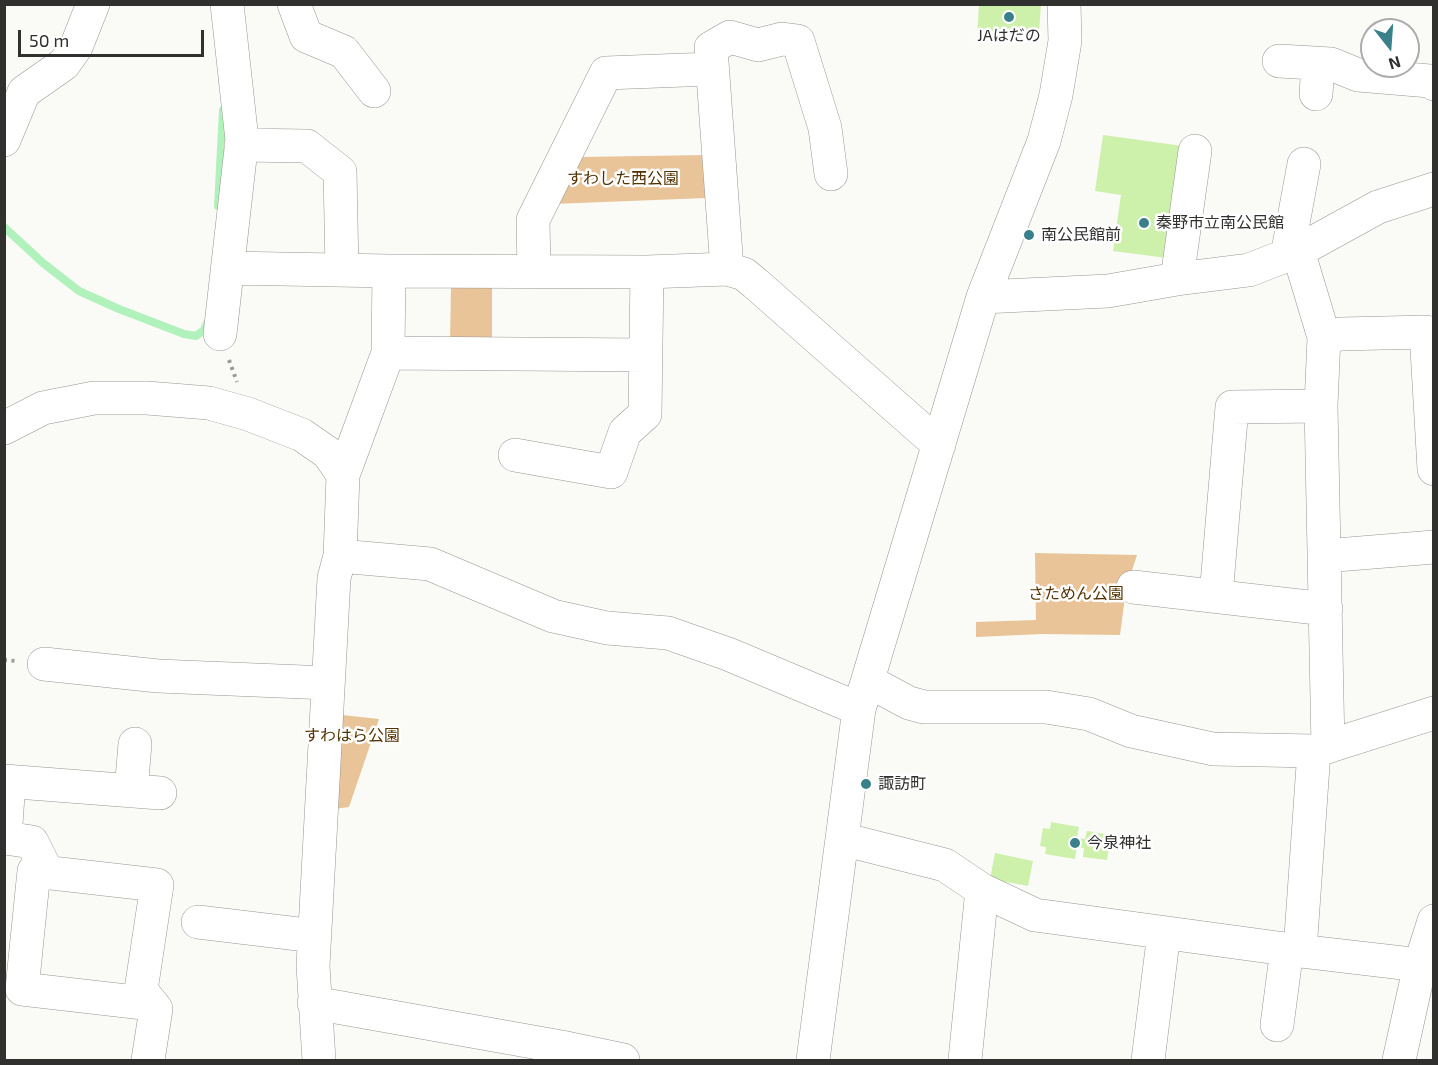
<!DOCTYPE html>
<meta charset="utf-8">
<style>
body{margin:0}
#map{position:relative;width:1438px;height:1065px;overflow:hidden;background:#fafbf6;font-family:"Exo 2",sans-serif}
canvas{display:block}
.frame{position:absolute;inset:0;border:6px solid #30302e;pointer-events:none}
.north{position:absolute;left:1360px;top:18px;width:60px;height:60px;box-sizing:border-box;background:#fff;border:2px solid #acacab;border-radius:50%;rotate:163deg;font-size:16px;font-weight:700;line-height:24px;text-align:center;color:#30302e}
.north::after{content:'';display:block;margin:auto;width:21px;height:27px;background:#39808a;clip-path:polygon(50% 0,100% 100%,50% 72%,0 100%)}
.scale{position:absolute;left:18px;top:30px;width:186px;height:27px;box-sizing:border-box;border:3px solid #30302e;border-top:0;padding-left:8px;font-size:18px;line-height:21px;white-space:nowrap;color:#30302e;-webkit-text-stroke:4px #fff;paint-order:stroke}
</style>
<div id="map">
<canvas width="1438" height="1065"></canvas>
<div class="frame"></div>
<div class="north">N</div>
<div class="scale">50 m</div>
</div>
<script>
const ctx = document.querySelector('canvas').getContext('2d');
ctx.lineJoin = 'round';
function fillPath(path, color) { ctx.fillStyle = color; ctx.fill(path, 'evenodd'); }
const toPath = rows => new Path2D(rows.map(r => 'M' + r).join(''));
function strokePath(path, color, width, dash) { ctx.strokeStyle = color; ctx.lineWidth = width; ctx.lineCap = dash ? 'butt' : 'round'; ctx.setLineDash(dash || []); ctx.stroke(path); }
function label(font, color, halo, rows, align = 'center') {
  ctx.font = font + ' "Exo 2","Noto Sans JP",sans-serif'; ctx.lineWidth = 5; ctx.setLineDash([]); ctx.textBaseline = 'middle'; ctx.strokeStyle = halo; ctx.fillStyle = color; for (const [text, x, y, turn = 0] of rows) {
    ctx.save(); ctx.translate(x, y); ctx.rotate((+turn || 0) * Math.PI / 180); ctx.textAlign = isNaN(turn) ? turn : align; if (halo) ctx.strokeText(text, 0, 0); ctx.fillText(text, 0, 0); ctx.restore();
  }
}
fillPath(toPath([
 [707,155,706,198,553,204,579,157],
 [451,285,492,286,492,345,450,344],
 [1035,553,1137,555,1126,589,1120,635,1042,634,976,637,976,622,1036,620],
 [333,714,379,719,349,807,327,810]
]), '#e9c498');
strokePath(toPath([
 [218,206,223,110],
 [4,227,43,263,79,291,119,309,184,334,196,336,204,330,207,323]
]), '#b1f1bb', 8);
fillPath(toPath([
 [979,4,1041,4,1039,32,998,30,997,40,977,38],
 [1103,135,1183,146,1167,258,1113,251,1121,195,1095,191],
 [1051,822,1079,827,1077,838,1085,839,1087,831,1111,835,1107,860,1083,857,1084,848,1077,847,1075,859,1045,854,1046,847,1040,846,1043,828,1050,829],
 [995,853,1033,861,1028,886,990,879]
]), '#cdf0aa');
const minor = toPath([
 [294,4,306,36,344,52,374,91],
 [1279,61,1331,64,1358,75,1430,81,1434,84],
 [1316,94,1318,64],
 [4,140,24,92,64,64,76,47,93,4],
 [241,145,307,146,340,172,342,270],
 [1298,251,1324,337,1321,406,1328,747],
 [1287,256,1304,164],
 [228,268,389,271,647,272,727,269,744,274,755,283,939,445],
 [727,269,711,48,730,37,758,45,782,39,798,41,825,128,831,174],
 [534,271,533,220,606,73,711,69],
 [1177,279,1195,151],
 [983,297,1108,291,1177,279,1249,270,1298,251,1378,207,1434,189],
 [220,334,242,140,227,4],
 [1324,337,1341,334,1426,332,1434,469],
 [388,353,645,355],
 [4,428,43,408,94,398,147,398,209,403,248,414,302,435,328,453,343,475],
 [515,455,611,472,625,432,645,414,647,272],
 [340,556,430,564,553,616,607,628,668,633,728,654,859,709],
 [1324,556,1434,547],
 [1133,587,1326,609],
 [1216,596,1232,407,1321,406],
 [44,664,158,676,328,683],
 [868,681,909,703,924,707,1046,707,1089,714,1131,731,1213,749,1314,751,1434,713],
 [4,781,160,793],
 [9,781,5,838,32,842,47,872],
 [131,791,135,744],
 [842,839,945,865,982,890,1035,915,1300,951,1420,965],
 [198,922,315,936],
 [1300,951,1314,751],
 [314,1003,561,1047,623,1060],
 [1277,1025,1287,949],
 [148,1060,156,1009,141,990,157,885,34,871,22,989,152,1004],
 [319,1060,313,966,334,578,340,556,343,475,388,353,389,271],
 [813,1060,859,709,983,297,1044,141,1056,95,1065,41,1064,4],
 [965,1060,982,890],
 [1148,1060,1164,933],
 [1399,1060,1420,965,1434,921]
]);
strokePath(minor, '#969692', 34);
strokePath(toPath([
 [229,360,237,382],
 [4,660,16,661]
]), '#9a9a97', 4, [3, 4.5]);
strokePath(minor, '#fff', 33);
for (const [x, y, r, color] of [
 [1009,17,6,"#39808a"],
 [1144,223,6,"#39808a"],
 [1029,235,6,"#39808a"],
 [866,784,6,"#39808a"],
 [1075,843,6,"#39808a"]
]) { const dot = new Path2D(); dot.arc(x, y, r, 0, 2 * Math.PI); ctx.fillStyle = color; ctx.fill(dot); strokePath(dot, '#fff', 2); }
label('16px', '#30302e', '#fff', [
 ["JAはだの",1009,36,"center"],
 ["秦野市立南公民館",1156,223],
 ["南公民館前",1041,235],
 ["諏訪町",878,784],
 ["今泉神社",1087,843]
], 'left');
label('16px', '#533200', '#fff', [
 ["すわした西公園",623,179],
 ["さためん公園",1076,594],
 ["すわはら公園",352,736]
]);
</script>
